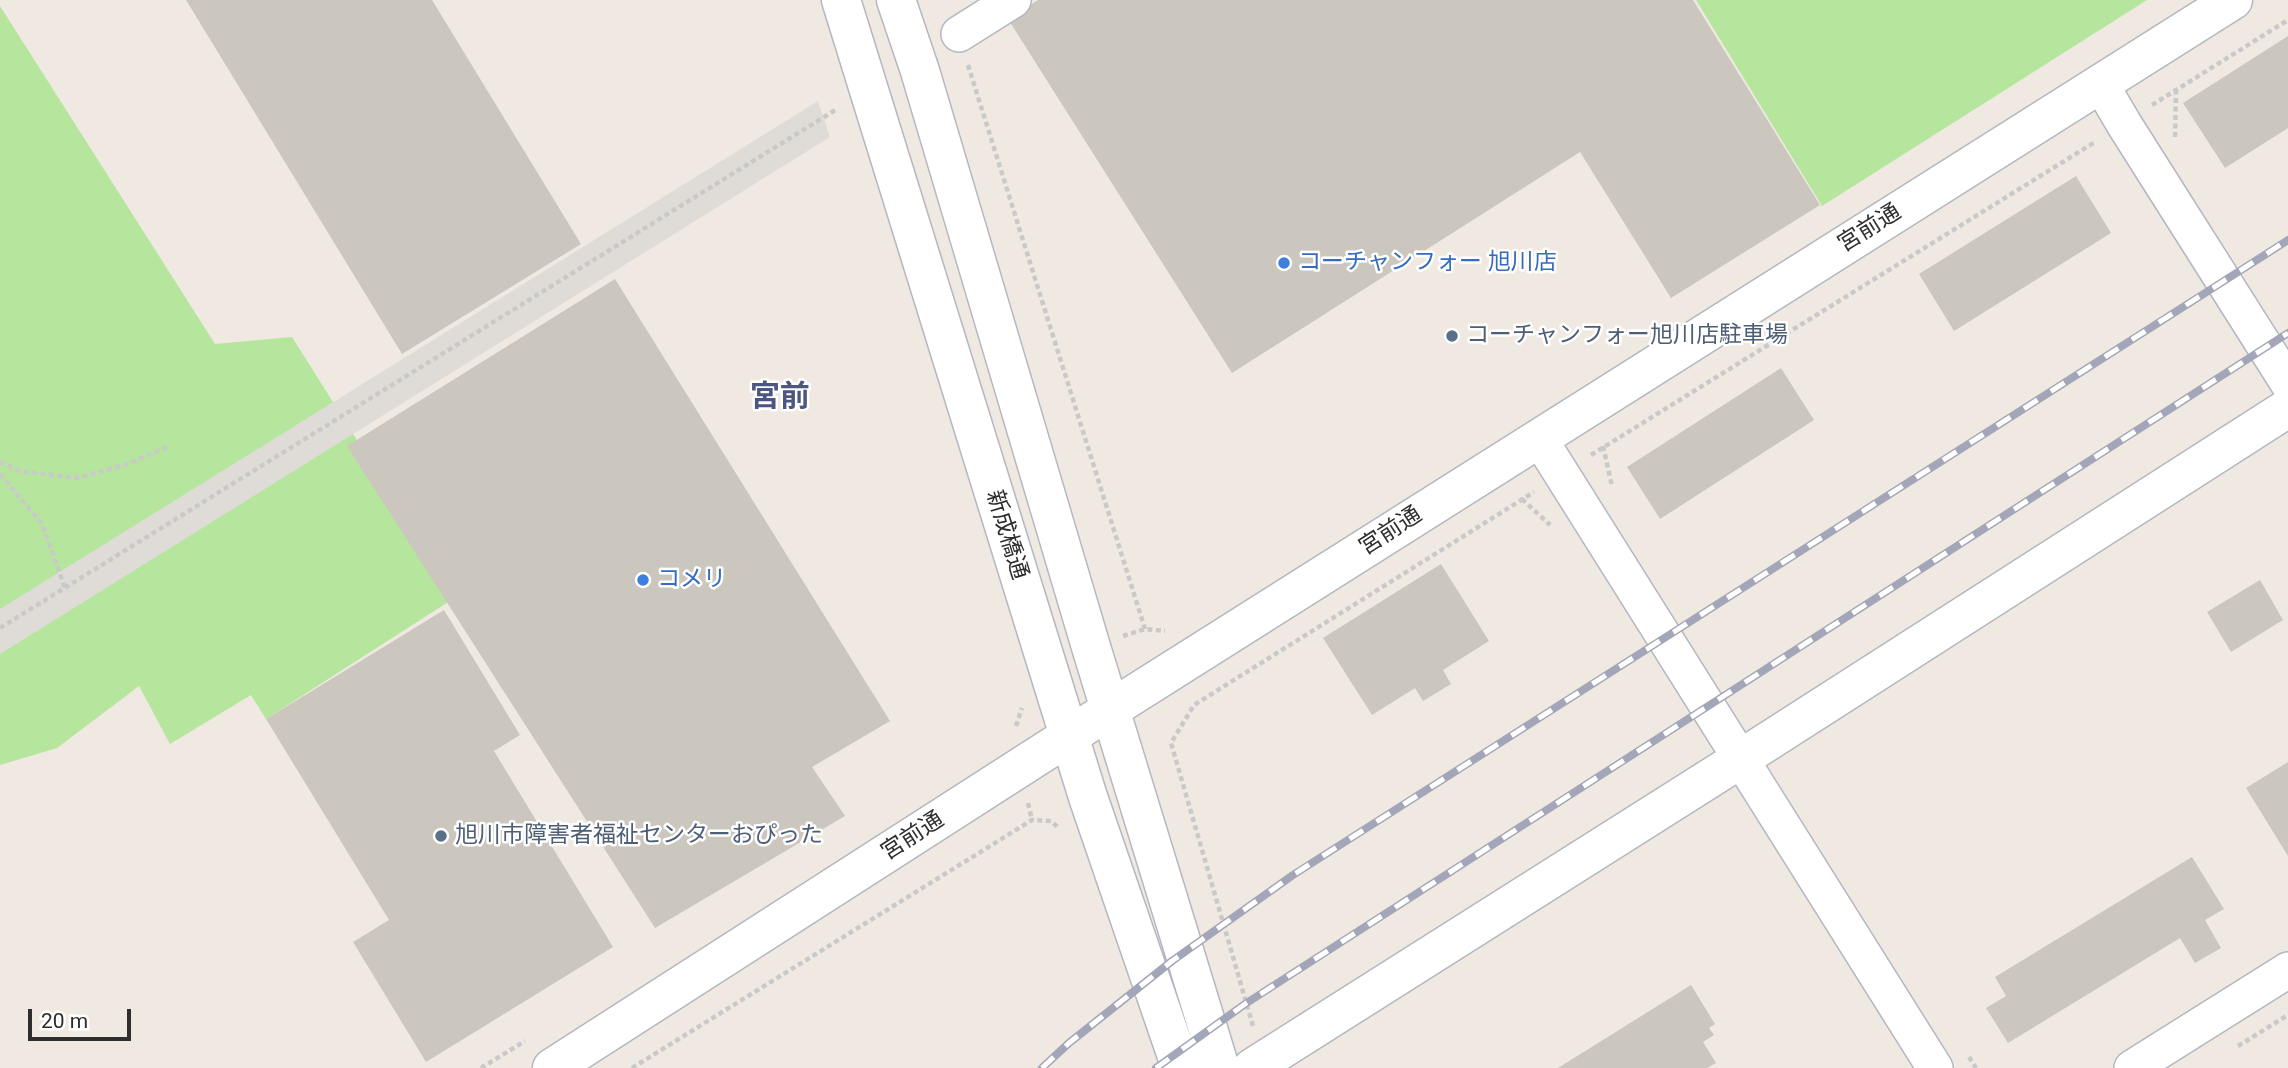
<!DOCTYPE html>
<meta charset="utf-8">
<style>
body{margin:0}
#map{position:relative;width:2288px;height:1068px;overflow:hidden;background:#efe9e1;font-family:Roboto,sans-serif}
canvas{display:block}
.scale{position:absolute;left:28px;top:1009px;width:103px;height:32px;box-sizing:border-box;border:4px solid #2e2e2e;border-top:0;padding-left:9px;font-size:21px;line-height:24px;white-space:nowrap;color:#2e2e2e;-webkit-text-stroke:5px #fff;paint-order:stroke}
</style>
<div id="map">
<canvas width="2288" height="1068"></canvas>
<div class="scale">20 m</div>
</div>
<script>
const ctx = document.querySelector('canvas').getContext('2d');
ctx.lineJoin = 'round';
function fillPath(path, color) { ctx.fillStyle = color; ctx.fill(path, 'evenodd'); }
const toPath = rows => new Path2D(rows.map(r => 'M' + r).join(''));
function strokePath(path, color, width, dash) { ctx.strokeStyle = color; ctx.lineWidth = width; ctx.lineCap = dash ? 'butt' : 'round'; ctx.setLineDash(dash || []); ctx.stroke(path); }
function label(font, color, halo, rows, align = 'center') {
  ctx.font = font + ' Roboto,"Noto Sans JP",sans-serif'; ctx.lineWidth = 5; ctx.setLineDash([]); ctx.textBaseline = 'middle'; ctx.strokeStyle = halo; ctx.fillStyle = color; for (const [text, x, y, turn = 0] of rows) {
    ctx.save(); ctx.translate(x, y); ctx.rotate((+turn || 0) * Math.PI / 180); ctx.textAlign = isNaN(turn) ? turn : align; if (halo) ctx.strokeText(text, 0, 0); ctx.fillText(text, 0, 0); ctx.restore();
  }
}
fillPath(toPath([
 [1696,0,2147,0,1822,206],
 [0,6,215,344,292,337,456,597,266,719,251,695,170,744,139,686,57,748,0,765]
]), '#b6e59e');
fillPath(toPath([
 [818,101,830,137,0,654,0,609]
]), '#dfdcd8');
fillPath(toPath([
 [186,0,432,0,581,244,402,354],
 [1038,0,1693,0,1820,205,1671,298,1580,152,1232,373,1008,19],
 [2288,36,2288,128,2225,168,2183,103],
 [2076,176,2111,233,1954,331,1919,274],
 [615,279,890,721,812,767,845,816,655,928,347,446],
 [1781,368,1814,420,1660,519,1627,467],
 [1441,564,1489,641,1443,670,1451,684,1423,701,1415,688,1372,715,1323,638],
 [2260,580,2283,620,2231,652,2207,612],
 [444,610,520,735,494,751,613,947,426,1062,353,942,389,920,266,719],
 [2288,762,2288,856,2246,788],
 [2192,857,2224,909,2205,920,2221,948,2195,963,2180,938,2008,1043,1986,1008,2006,996,1995,977],
 [1691,985,1715,1024,1709,1028,1714,1035,1703,1042,1716,1063,1707,1068,1558,1068]
]), '#cbc7bf');
const street = toPath([
 [959,34,1013,0],
 [2100,83,2124,124,2288,383],
 [1539,438,1935,1068],
 [2132,1068,2288,970]
]);
const secondary = toPath([
 [841,0,1088,797,1181,1068],
 [896,0,920,71,1091,647,1220,1068],
 [552,1068,1111,709,2233,0],
 [1252,1068,1742,758,2288,408]
]);
strokePath(street, '#b4b7c1', 38);
strokePath(secondary, '#b4b7c1', 41);
strokePath(toPath([
 [968,65,1145,629],
 [2152,105,2288,20],
 [2175,137,2176,90],
 [1603,446,1612,486],
 [1591,455,2095,142],
 [0,462,20,471,77,478,128,464,167,447],
 [0,474,42,524,65,588],
 [1522,499,1550,525],
 [0,628,837,109],
 [1123,636,1145,629,1165,631],
 [1016,726,1022,708],
 [1028,803,1032,820],
 [1253,1026,1171,743,1194,705,1534,492],
 [2238,1046,2288,1015],
 [1969,1057,1976,1068],
 [481,1068,525,1041],
 [632,1068,1032,820,1051,821,1059,828]
]), '#c9c9c9', 4.5, [5, 3.5]);
strokePath(street, '#fff', 35);
strokePath(secondary, '#fff', 38);
const rail = toPath([
 [1042,1068,1069,1043,1172,961,1293,875,2288,240],
 [1156,1068,1245,1004,2288,333]
]);
strokePath(rail, '#a3a6b8', 8);
strokePath(rail, '#fff', 5, [16]);
for (const [x, y, r, color] of [
 [1284,263,7,"#3f7fe0"],
 [1452,336,7,"#5c6f8a"],
 [643,580,7,"#3f7fe0"],
 [441,836,7,"#5c6f8a"]
]) { const dot = new Path2D(); dot.arc(x, y, r, 0, 2 * Math.PI); ctx.fillStyle = color; ctx.fill(dot); strokePath(dot, '#fff', 2.5); }
label('23px', '#2e2e2e', '#fff', [
 ["宮前通",1870,229,-32],
 ["宮前通",1391,532,-33],
 ["新成橋通",1006,535,73],
 ["宮前通",913,837,-33]
]);
label('23px', '#366cbe', '#fff', [
 ["コーチャンフォー 旭川店",1298,263],
 ["コメリ",657,580]
], 'left');
label('23px', '#4e5e75', '#fff', [
 ["コーチャンフォー旭川店駐車場",1466,336],
 ["旭川市障害者福祉センターおぴった",455,836]
], 'left');
label('bold 30px', '#4d5680', '#fff', [
 ["宮前",780,398]
]);
</script>
